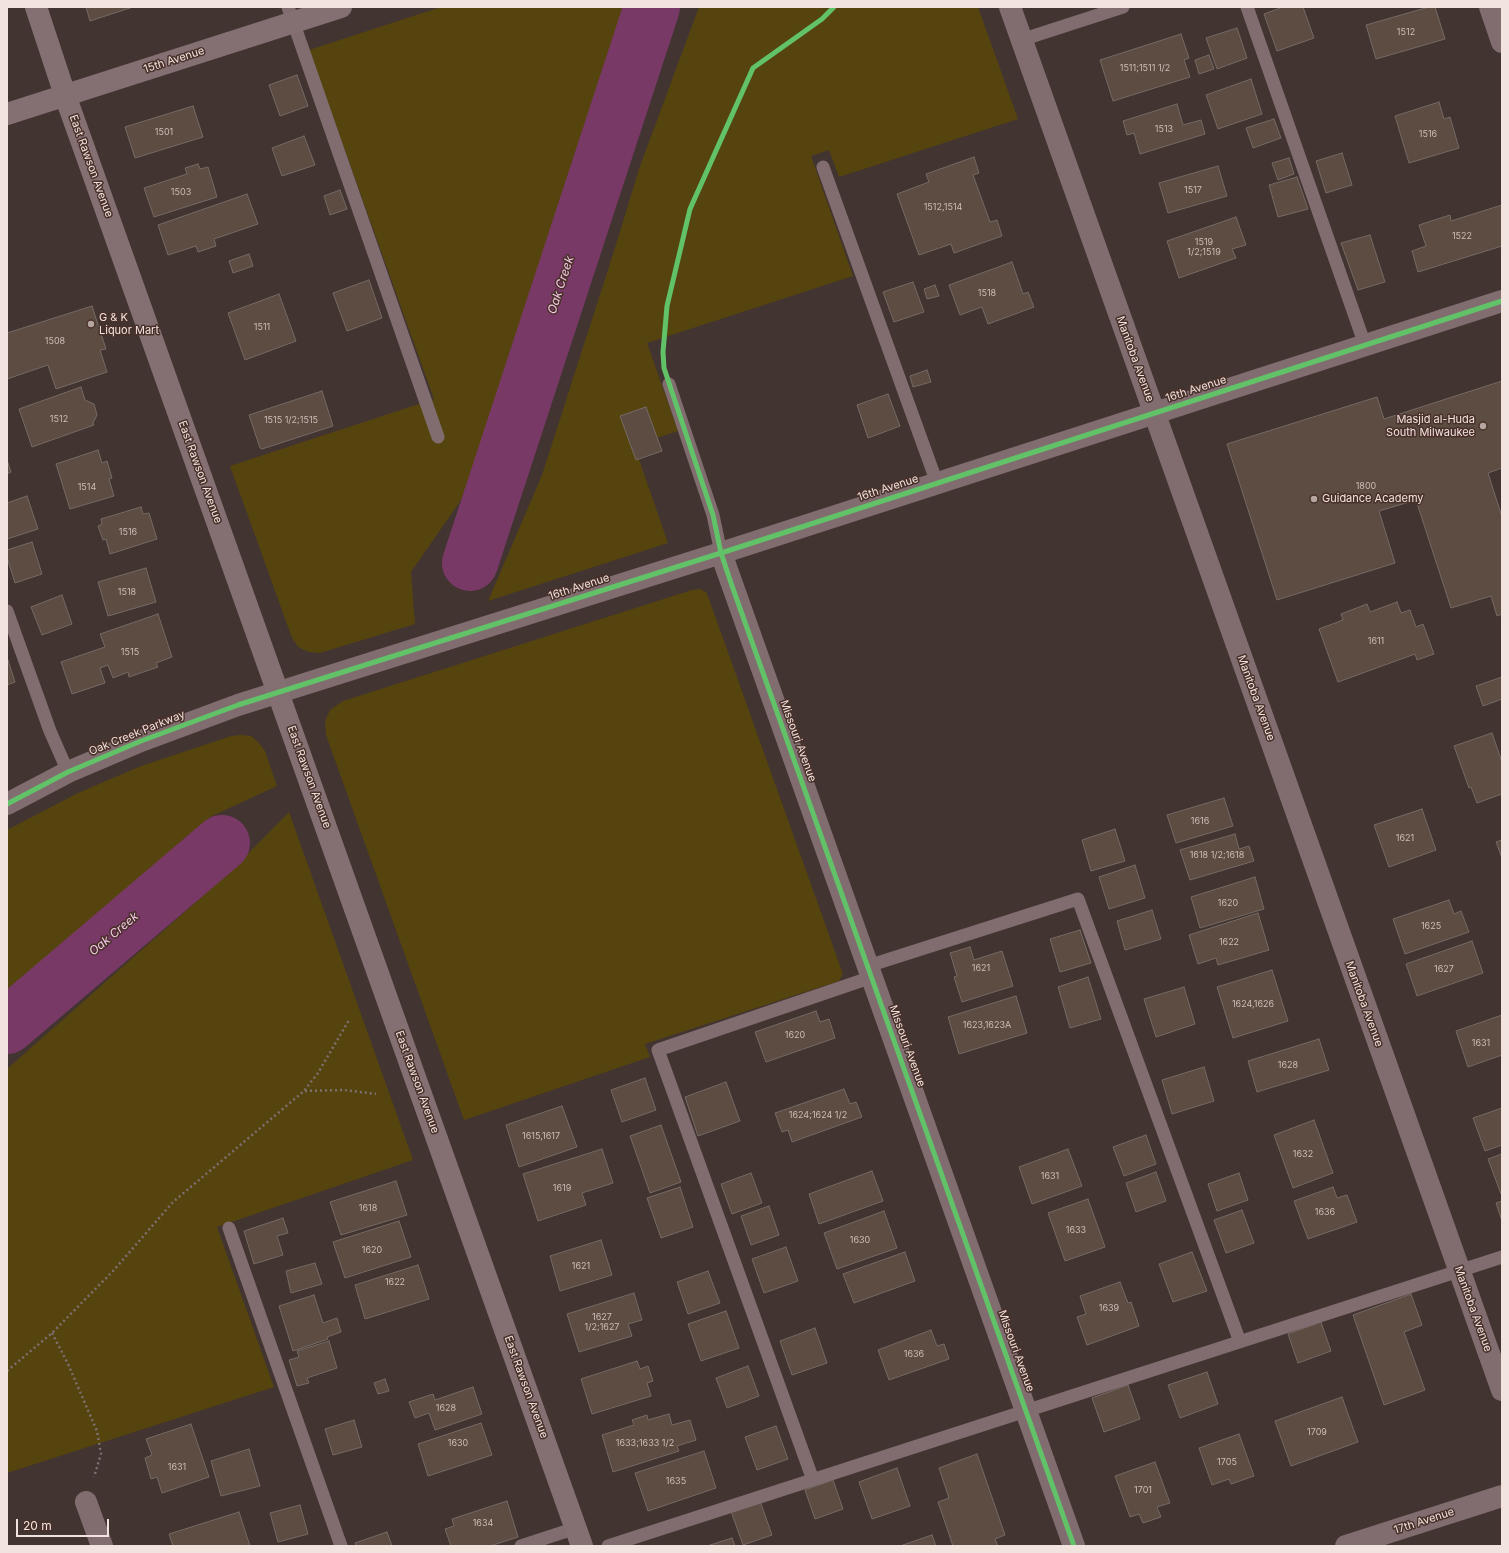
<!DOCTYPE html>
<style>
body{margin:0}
#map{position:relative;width:1509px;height:1553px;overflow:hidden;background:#423431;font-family:Inter,sans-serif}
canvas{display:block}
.frame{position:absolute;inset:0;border:8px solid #f3e3de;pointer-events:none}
.scale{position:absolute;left:16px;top:1519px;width:93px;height:18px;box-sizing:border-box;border:2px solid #f3e3de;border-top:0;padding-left:5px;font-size:12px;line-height:14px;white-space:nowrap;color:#f3e3de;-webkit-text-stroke:3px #49302a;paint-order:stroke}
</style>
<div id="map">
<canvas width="1509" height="1553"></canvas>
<div class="frame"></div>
<div class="scale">20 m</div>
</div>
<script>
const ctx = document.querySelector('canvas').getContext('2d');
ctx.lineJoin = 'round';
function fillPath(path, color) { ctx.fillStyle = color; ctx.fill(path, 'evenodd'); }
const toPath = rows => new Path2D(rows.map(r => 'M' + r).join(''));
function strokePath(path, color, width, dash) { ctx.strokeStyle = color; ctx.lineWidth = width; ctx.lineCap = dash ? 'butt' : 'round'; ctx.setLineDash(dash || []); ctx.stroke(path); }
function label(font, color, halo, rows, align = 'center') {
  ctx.font = font + ' Inter,sans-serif'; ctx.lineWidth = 3; ctx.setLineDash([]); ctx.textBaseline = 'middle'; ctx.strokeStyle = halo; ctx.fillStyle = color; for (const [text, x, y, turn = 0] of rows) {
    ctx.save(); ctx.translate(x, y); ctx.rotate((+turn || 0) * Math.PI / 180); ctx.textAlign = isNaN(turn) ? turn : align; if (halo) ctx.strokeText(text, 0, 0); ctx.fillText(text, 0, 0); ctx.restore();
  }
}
fillPath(toPath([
 [441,7,642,7,486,464,411,572,415,624,320,653,309,652,298,647,292,638,230,466,434,399,309,50],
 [699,7,978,7,1018,119,839,177,829,150,811,156,853,276,647,343,678,431,634,445,668,543,488,601,542,475,614,251,640,166],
 [700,589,706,592,709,599,843,974,839,981,645,1044,650,1057,464,1120,326,735,325,721,330,710,343,701,692,590],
 [241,735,251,736,258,742,265,751,277,786,210,817,7,1004,7,830,78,793,141,766,231,736],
 [289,812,413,1160,217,1227,274,1387,7,1473,7,1069,231,871]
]), '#56440f');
strokePath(toPath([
 [470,563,652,7],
 [7,1026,222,843]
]), '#783966', 56);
const building = toPath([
 [86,7,133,7,90,21,86,7],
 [1283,7,1303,7,1314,38,1277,51,1264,14,1283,7],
 [1429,7,1435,7,1445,39,1376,59,1366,25,1429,7],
 [1237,28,1247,58,1217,69,1206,38,1237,28],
 [1181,34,1189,58,1184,60,1190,77,1113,101,1100,60,1181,34],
 [1209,55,1214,69,1199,74,1195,60,1209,55],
 [297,75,308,106,280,116,269,85,297,75],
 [1251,79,1262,114,1218,129,1206,95,1251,79],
 [1439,102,1444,119,1450,117,1459,148,1409,163,1395,116,1439,102],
 [1177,104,1183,125,1201,120,1205,134,1140,154,1134,133,1127,135,1123,121,1177,104],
 [193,106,203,137,135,158,125,127,193,106],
 [1274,119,1281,138,1253,148,1246,128,1274,119],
 [304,136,315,165,282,176,272,148,304,136],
 [1342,153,1352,185,1326,193,1316,161,1342,153],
 [974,157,979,173,973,175,990,222,997,220,1002,236,954,253,951,244,919,255,897,194,929,182,926,174,974,157],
 [1289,158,1294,174,1278,180,1272,163,1289,158],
 [198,164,200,169,208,167,217,197,154,217,144,188,187,174,185,168,198,164],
 [1218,166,1227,196,1168,213,1159,183,1218,166],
 [1297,177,1308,209,1278,217,1269,185,1297,177],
 [340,190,347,209,330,215,324,196,340,190],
 [247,194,258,224,214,239,216,246,198,252,196,246,168,255,158,225,247,194],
 [1502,205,1502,246,1418,272,1412,251,1426,246,1419,225,1450,215,1451,221,1502,205],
 [1236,217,1246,245,1232,249,1236,258,1179,278,1167,241,1236,217],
 [1370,235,1385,282,1358,290,1341,243,1370,235],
 [249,254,253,266,233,273,229,261,249,254],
 [1012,262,1023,294,1028,292,1034,307,988,324,982,307,960,315,949,285,1012,262],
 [369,280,382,318,347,331,333,293,369,280],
 [913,282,924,312,894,322,883,292,913,282],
 [935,285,939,296,927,299,924,289,935,285],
 [279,294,296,341,245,360,228,313,279,294],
 [92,306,106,349,100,350,107,372,56,389,48,365,7,379,7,333,92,306],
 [927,370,931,382,913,387,910,376,927,370],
 [1502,381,1502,468,1488,473,1502,517,1502,614,1497,616,1491,596,1451,608,1416,500,1379,511,1395,563,1277,600,1227,444,1377,397,1384,419,1502,381],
 [81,387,85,400,94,404,97,415,93,423,94,425,32,447,19,409,81,387],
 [322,391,333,426,262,449,260,448,249,415,322,391],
 [888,394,900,426,868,438,857,405,888,394],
 [646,407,662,451,636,460,620,416,646,407],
 [98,450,102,463,107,461,112,478,109,479,114,496,70,509,56,464,98,450],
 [7,460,11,472,7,474,7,460],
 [27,496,38,529,7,539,7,503,27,496],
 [141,507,143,514,149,513,157,539,110,554,106,539,103,540,98,526,102,524,101,519,141,507],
 [32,542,42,574,15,583,7,557,7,550,32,542],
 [146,568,156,602,108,616,98,582,146,568],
 [62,595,72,624,42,635,31,607,62,595],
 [1397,602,1401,613,1410,610,1416,627,1423,624,1434,654,1417,660,1415,654,1338,682,1319,629,1343,620,1341,614,1367,604,1370,612,1397,602],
 [158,614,172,657,156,663,158,667,129,677,128,672,113,678,108,665,100,668,105,683,72,694,61,662,105,647,100,634,158,614],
 [7,657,15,682,7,685,7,657],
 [1502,677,1502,699,1483,706,1476,686,1502,677],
 [1492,733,1502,762,1502,794,1477,803,1471,787,1469,788,1454,746,1492,733],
 [1224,798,1233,826,1176,843,1167,815,1224,798],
 [1422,809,1436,850,1389,867,1374,825,1422,809],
 [1115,829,1125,861,1091,871,1082,840,1115,829],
 [1235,834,1239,849,1249,846,1254,861,1190,880,1180,850,1235,834],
 [1502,840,1502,858,1496,842,1502,840],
 [1135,865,1145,898,1109,909,1099,877,1135,865],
 [1255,877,1264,909,1200,928,1191,897,1255,877],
 [1449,900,1454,914,1461,911,1469,932,1405,954,1393,919,1449,900],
 [1152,910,1161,939,1125,950,1117,921,1152,910],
 [1258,913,1269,950,1218,965,1216,958,1198,964,1189,935,1258,913],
 [1080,930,1091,963,1060,972,1050,939,1080,930],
 [1472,941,1483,973,1417,996,1406,964,1472,941],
 [970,947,974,960,1002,951,1013,986,962,1002,954,977,957,976,950,953,970,947],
 [1272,970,1288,1021,1233,1038,1217,987,1272,970],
 [1088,977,1101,1019,1070,1028,1058,987,1088,977],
 [1184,987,1195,1024,1156,1037,1144,999,1184,987],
 [1016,996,1027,1033,959,1054,948,1017,1016,996],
 [816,1011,820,1022,829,1019,835,1038,766,1062,755,1032,816,1011],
 [1502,1015,1502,1055,1468,1067,1456,1031,1502,1015],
 [1319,1039,1329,1070,1257,1092,1248,1061,1319,1039],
 [1204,1067,1214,1101,1172,1114,1162,1080,1204,1067],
 [645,1078,656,1110,622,1122,611,1090,645,1078],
 [726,1082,740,1121,698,1136,685,1097,726,1082],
 [844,1089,850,1104,856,1102,862,1117,792,1142,788,1130,782,1132,775,1113,844,1089],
 [562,1106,577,1147,519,1167,506,1125,562,1106],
 [1502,1108,1502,1145,1485,1151,1473,1118,1502,1108],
 [1314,1120,1333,1173,1293,1188,1274,1135,1314,1120],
 [661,1125,681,1182,650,1193,630,1136,661,1125],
 [1146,1135,1156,1164,1124,1176,1113,1147,1146,1135],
 [602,1149,613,1183,582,1193,586,1205,538,1221,523,1174,602,1149],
 [1068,1149,1082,1186,1032,1204,1019,1167,1068,1149],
 [1502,1154,1502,1193,1501,1194,1488,1159,1502,1154],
 [872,1171,883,1201,819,1224,809,1194,872,1171],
 [1156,1172,1166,1201,1136,1212,1126,1183,1156,1172],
 [751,1173,762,1203,732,1214,721,1184,751,1173],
 [1239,1173,1248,1200,1217,1211,1208,1184,1239,1173],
 [396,1181,407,1215,341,1235,330,1202,396,1181],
 [680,1187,693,1227,661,1238,647,1198,680,1187],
 [1333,1187,1337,1198,1347,1195,1357,1222,1308,1239,1294,1201,1333,1187],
 [1088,1199,1105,1247,1065,1261,1048,1213,1088,1199],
 [1502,1201,1502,1221,1496,1203,1502,1201],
 [769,1206,779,1235,751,1245,741,1216,769,1206],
 [1242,1210,1254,1243,1226,1253,1214,1220,1242,1210],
 [884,1211,897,1248,837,1269,824,1233,884,1211],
 [283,1218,288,1233,277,1236,283,1255,254,1264,244,1231,283,1218],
 [399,1221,411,1257,345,1278,333,1242,399,1221],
 [601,1240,612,1275,560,1291,550,1256,601,1240],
 [786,1247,798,1281,764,1293,752,1259,786,1247],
 [905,1252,915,1281,854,1303,843,1274,905,1252],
 [1192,1252,1207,1291,1173,1302,1159,1264,1192,1252],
 [315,1263,322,1284,291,1293,286,1271,315,1263],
 [418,1265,429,1299,365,1319,355,1285,418,1265],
 [708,1271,720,1303,688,1314,677,1282,708,1271],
 [1120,1282,1128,1303,1131,1302,1139,1326,1087,1345,1077,1317,1086,1314,1080,1296,1120,1282],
 [634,1293,642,1320,628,1324,632,1336,579,1352,567,1314,634,1293],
 [1411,1294,1422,1325,1404,1332,1425,1390,1384,1405,1353,1315,1411,1294],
 [314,1295,323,1323,337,1318,341,1332,327,1337,328,1339,293,1351,279,1306,314,1295],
 [726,1311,739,1348,701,1361,688,1324,726,1311],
 [1321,1322,1331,1351,1298,1363,1288,1334,1321,1322],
 [815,1328,827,1363,792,1375,780,1341,815,1328],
 [931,1330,937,1346,944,1344,949,1359,889,1380,878,1350,931,1330],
 [329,1341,337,1368,307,1378,309,1383,297,1386,289,1360,299,1357,297,1351,329,1341],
 [637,1361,640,1369,648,1366,653,1381,647,1383,651,1396,592,1414,581,1379,637,1361],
 [748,1366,759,1396,727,1408,716,1378,748,1366],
 [1207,1372,1218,1404,1180,1418,1168,1385,1207,1372],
 [385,1379,389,1391,378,1394,374,1383,385,1379],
 [1128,1385,1140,1419,1104,1432,1092,1398,1128,1385],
 [473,1387,482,1414,435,1430,429,1413,415,1418,409,1402,433,1394,435,1400,473,1387],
 [1342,1397,1358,1442,1291,1466,1275,1421,1342,1397],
 [669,1414,672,1425,690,1420,696,1440,677,1446,679,1451,613,1472,602,1435,634,1425,632,1420,647,1415,648,1420,669,1414],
 [354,1420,362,1447,333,1455,325,1429,354,1420],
 [481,1423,492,1455,428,1476,418,1444,481,1423],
 [191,1424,209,1477,162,1493,157,1477,151,1479,145,1458,152,1455,146,1439,191,1424],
 [776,1426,788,1459,757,1470,745,1437,776,1426],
 [1239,1434,1254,1476,1231,1484,1229,1479,1212,1485,1199,1448,1239,1434],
 [249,1449,260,1486,221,1496,211,1461,249,1449],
 [704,1451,716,1488,648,1511,635,1473,704,1451],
 [977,1454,1005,1535,995,1539,998,1546,953,1546,938,1502,949,1498,939,1468,977,1454],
 [1155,1462,1170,1503,1157,1507,1161,1517,1143,1523,1139,1514,1130,1517,1115,1476,1155,1462],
 [897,1468,910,1506,872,1519,859,1482,897,1468],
 [833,1480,843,1509,815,1519,805,1490,833,1480],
 [507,1501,518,1537,490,1546,451,1546,445,1529,454,1526,452,1519,507,1501],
 [760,1501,772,1535,743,1545,731,1511,760,1501],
 [300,1505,308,1534,278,1542,270,1513,300,1505],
 [239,1512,250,1546,173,1546,169,1534,239,1512],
 [387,1532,392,1546,356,1546,355,1543,387,1532],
 [932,1535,936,1546,900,1546,932,1535],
 [732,1538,735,1546,707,1546,732,1538]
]);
fillPath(building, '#5c4c42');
strokePath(building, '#756a65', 1);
strokePath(toPath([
 [305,1091,344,1090,376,1094],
 [52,1333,68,1364,97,1431,101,1454,94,1477],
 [7,1371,52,1333,114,1270,173,1202,304,1091,318,1073,349,1020]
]), '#7e6f70', 2.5, [2, 3]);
strokePath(toPath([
 [288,7,438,437],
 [1247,7,1365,345],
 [1021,40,1123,7],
 [823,167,937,483],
 [669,384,713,515,721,553],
 [7,611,50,731,68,772],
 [868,966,1078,899,1240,1342],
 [229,1228,341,1546],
 [813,1480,658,1050,872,977],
 [521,1546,576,1528],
 [608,1546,1502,1257]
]), '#816d70', 13);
strokePath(toPath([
 [1010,7,1502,1390],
 [1490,7,1502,42],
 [721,553,1074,1546],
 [7,804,68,772,141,741,238,705,721,553,1502,301],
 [86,1502,102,1546],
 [1346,1546,1502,1496]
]), '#816d70', 22);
strokePath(toPath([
 [36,7,65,95,582,1546],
 [7,114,341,7]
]), '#846f72', 22);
strokePath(toPath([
 [834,7,822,19,753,68,690,209,667,306,663,352,664,368,713,515,721,553,731,583,1074,1546],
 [7,804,68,772,141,741,238,705,721,553,1502,301]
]), '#61c268', 5);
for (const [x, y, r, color] of [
 [91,324,4,"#b5a6a1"],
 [1483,426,4,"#b5a6a1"],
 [1314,499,4,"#b5a6a1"]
]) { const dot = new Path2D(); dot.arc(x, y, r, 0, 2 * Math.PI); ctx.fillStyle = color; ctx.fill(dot); strokePath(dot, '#49302a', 1.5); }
label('9px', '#cdbdb7', null, [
 ["1512",1406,32],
 ["1511;1511 1/2",1145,68],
 ["1513",1164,129],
 ["1501",164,132],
 ["1516",1428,134],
 ["1517",1193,190],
 ["1503",181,192],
 ["1512,1514",943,207],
 ["1522",1462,236],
 ["1519",1204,242],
 ["1/2;1519",1204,252],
 ["1518",987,293],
 ["1511",262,327],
 ["1508",55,341],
 ["1512",59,419],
 ["1515 1/2;1515",291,420],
 ["1800",1366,486],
 ["1514",87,487],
 ["1516",128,532],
 ["1518",127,592],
 ["1611",1376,641],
 ["1515",130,652],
 ["1616",1200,821],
 ["1621",1405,838],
 ["1618 1/2;1618",1217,855],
 ["1620",1228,903],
 ["1625",1431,926],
 ["1622",1229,942],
 ["1621",981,968],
 ["1627",1444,969],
 ["1624,1626",1253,1004],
 ["1623,1623A",987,1025],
 ["1620",795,1035],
 ["1631",1481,1043],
 ["1628",1288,1065],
 ["1624;1624 1/2",818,1115],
 ["1615,1617",541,1136],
 ["1632",1303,1154],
 ["1631",1050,1176],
 ["1619",562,1188],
 ["1618",368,1208],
 ["1636",1325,1212],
 ["1633",1076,1230],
 ["1630",860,1240],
 ["1620",372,1250],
 ["1621",581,1266],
 ["1622",395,1282],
 ["1639",1109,1308],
 ["1627",602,1317],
 ["1/2;1627",602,1327],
 ["1636",914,1354],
 ["1628",446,1408],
 ["1709",1317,1432],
 ["1630",458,1443],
 ["1633;1633 1/2",645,1443],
 ["1705",1227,1462],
 ["1631",177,1467],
 ["1635",676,1481],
 ["1701",1143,1490],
 ["1634",483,1523]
]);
label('11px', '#f3e3de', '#49302a', [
 ["15th Avenue",174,60,-18],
 ["East Rawson Avenue",91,166,70],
 ["Manitoba Avenue",1135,359,70],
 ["16th Avenue",1196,389,-18],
 ["East Rawson Avenue",200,472,70],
 ["16th Avenue",888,488,-18],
 ["16th Avenue",579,587,-18],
 ["Manitoba Avenue",1256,698,70],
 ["Oak Creek Parkway",137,733,-22],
 ["Missouri Avenue",798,741,70],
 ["East Rawson Avenue",309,777,70],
 ["Manitoba Avenue",1364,1004,70],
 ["Missouri Avenue",907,1046,70],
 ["East Rawson Avenue",417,1082,70],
 ["Manitoba Avenue",1473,1309,70],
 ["Missouri Avenue",1016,1351,70],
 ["East Rawson Avenue",526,1387,70],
 ["17th Avenue",1424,1521,-18]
]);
label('11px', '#f3e3de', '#49302a', [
 ["G & K",99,318],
 ["Liquor Mart",99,331],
 ["Masjid al-Huda",1475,420,"right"],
 ["South Milwaukee",1475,433,"right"],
 ["Guidance Academy",1322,499]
], 'left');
label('italic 12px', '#f4cce7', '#49302a', [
 ["Oak Creek",561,285,-72],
 ["Oak Creek",114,934,-40]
]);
</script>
